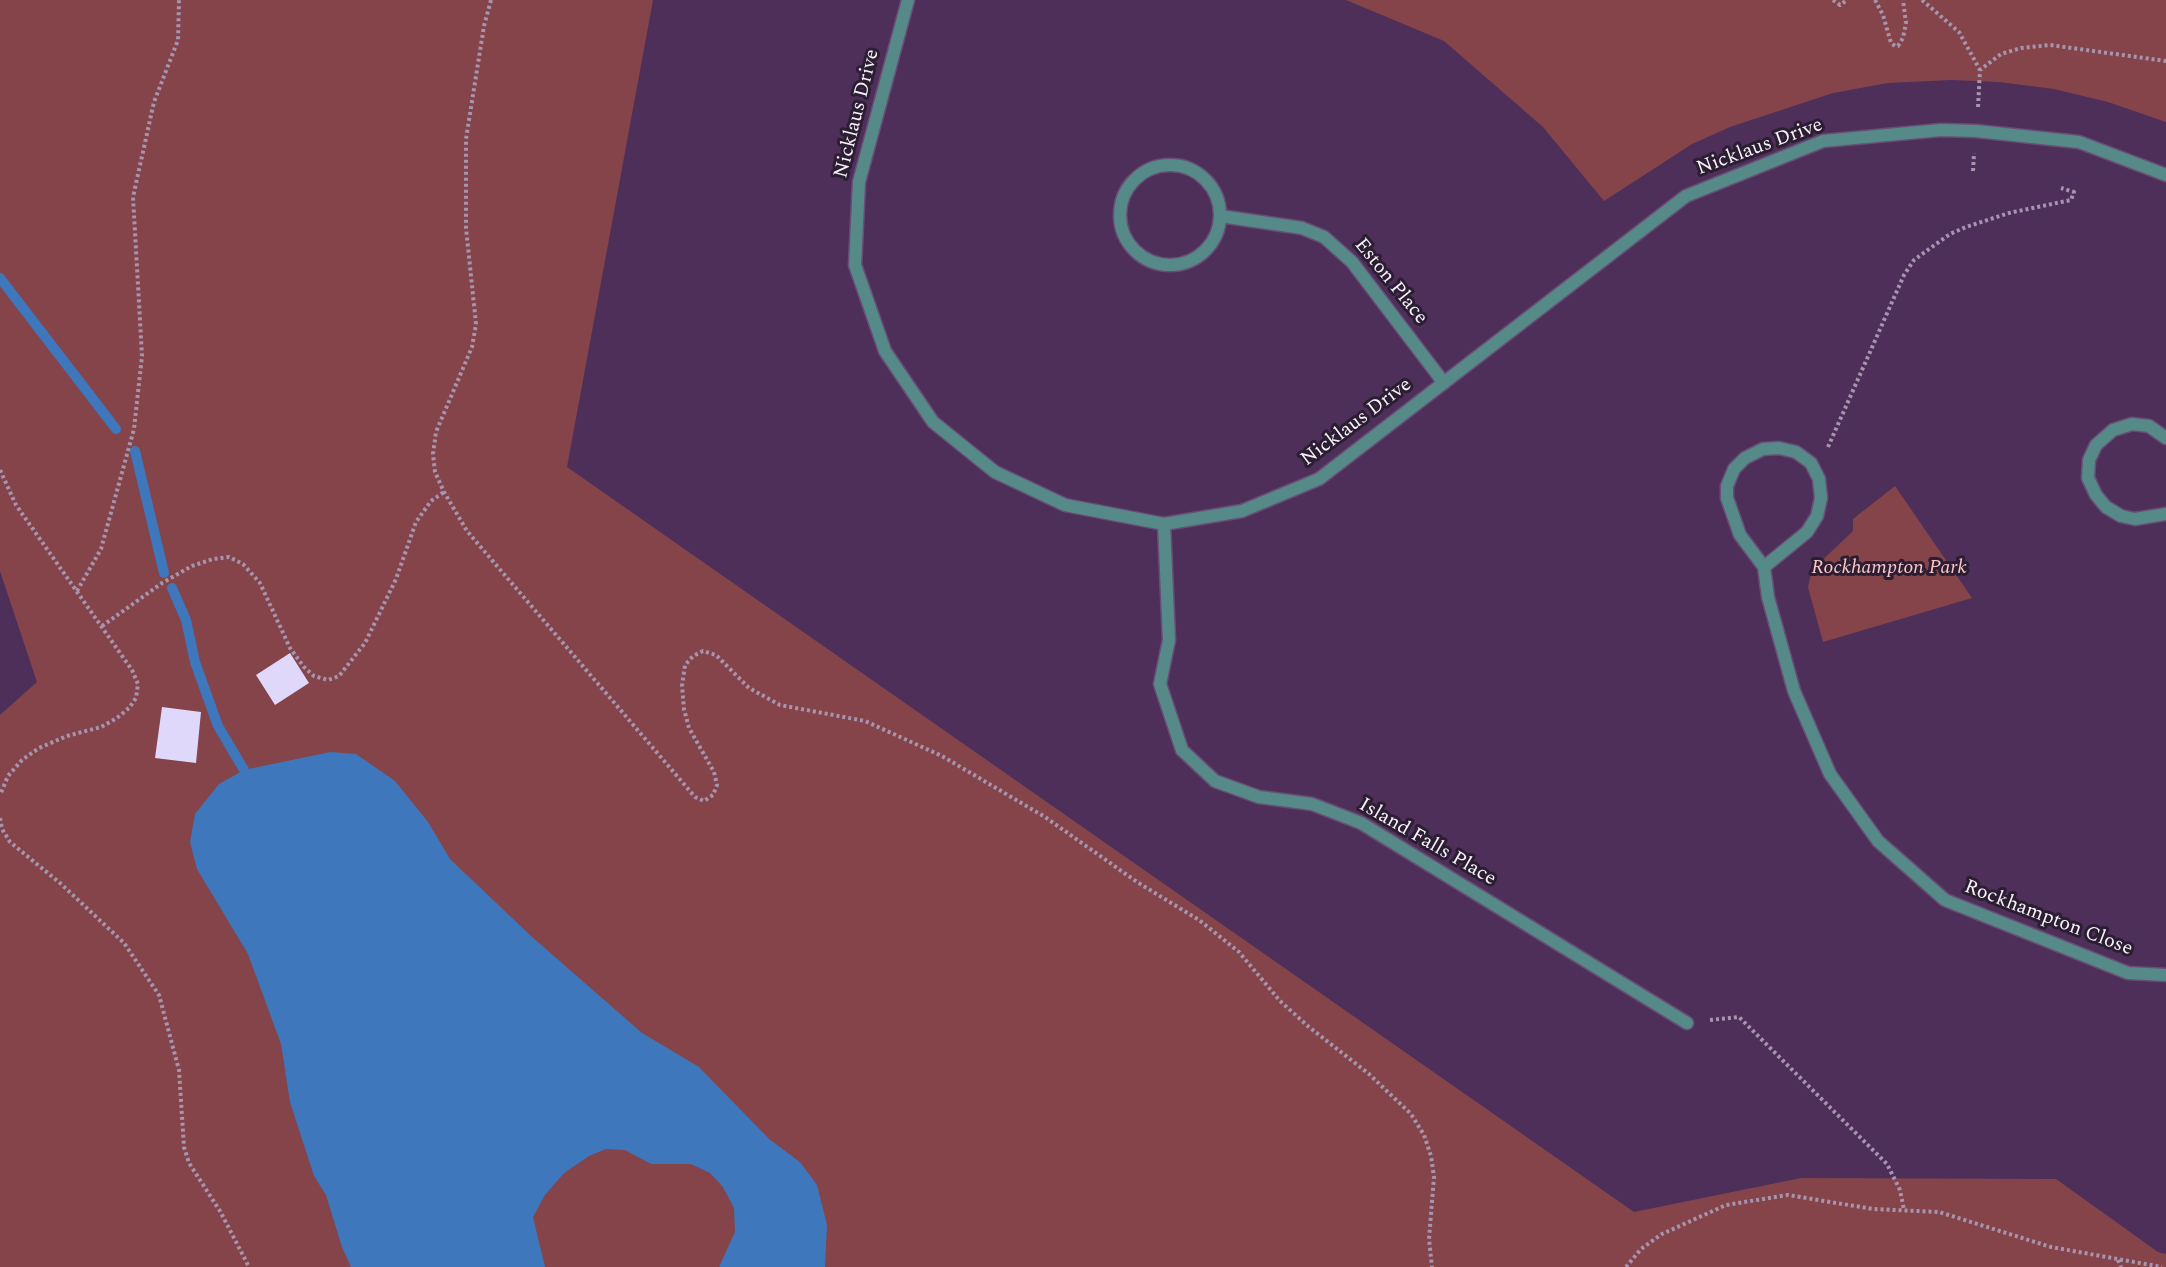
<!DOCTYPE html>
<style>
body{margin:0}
canvas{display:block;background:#4d2f5a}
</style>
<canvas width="2166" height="1267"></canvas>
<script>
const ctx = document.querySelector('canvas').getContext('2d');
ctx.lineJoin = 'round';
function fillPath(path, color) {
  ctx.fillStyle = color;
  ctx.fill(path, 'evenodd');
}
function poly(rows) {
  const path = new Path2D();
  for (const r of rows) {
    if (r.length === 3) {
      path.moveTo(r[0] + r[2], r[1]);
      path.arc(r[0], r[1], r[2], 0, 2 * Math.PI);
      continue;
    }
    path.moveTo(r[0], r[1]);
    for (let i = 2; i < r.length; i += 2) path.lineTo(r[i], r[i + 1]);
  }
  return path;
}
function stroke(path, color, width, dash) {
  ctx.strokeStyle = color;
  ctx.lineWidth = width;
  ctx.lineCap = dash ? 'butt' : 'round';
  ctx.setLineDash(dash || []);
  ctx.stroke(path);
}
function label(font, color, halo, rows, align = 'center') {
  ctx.font = font + ' Spectral,serif';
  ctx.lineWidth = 6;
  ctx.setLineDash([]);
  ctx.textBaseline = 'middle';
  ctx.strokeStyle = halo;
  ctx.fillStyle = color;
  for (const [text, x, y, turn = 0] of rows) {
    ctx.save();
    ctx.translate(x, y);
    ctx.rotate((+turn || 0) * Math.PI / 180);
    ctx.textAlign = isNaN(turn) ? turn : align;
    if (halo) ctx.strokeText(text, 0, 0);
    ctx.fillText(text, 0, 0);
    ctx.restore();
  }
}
fillPath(poly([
 [0,0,653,0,567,467,1634,1212,1801,1178,2056,1179,2158,1252,2166,1254,2166,1267,0,1267,0,715,37,682,0,571],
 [1346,0,2166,0,2166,122,2108,102,2054,89,1999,82,1951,80,1888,83,1833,93,1730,127,1692,144,1604,201,1543,127,1444,41],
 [1895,486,1972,598,1823,642,1808,587,1812,570,1853,531,1853,519]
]), '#84444a');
fillPath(poly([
 [330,752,356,754,395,781,428,822,450,859,531,936,642,1033,699,1067,769,1139,800,1162,817,1185,827,1225,825,1267,719,1267,735,1232,734,1208,723,1187,710,1173,691,1164,651,1164,625,1150,606,1149,589,1156,564,1173,545,1195,533,1217,545,1267,351,1267,342,1247,326,1195,314,1176,290,1102,281,1044,248,954,197,869,190,842,195,814,219,784,244,770]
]), '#3f77bc');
stroke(poly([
 [0,278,116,429],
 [135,451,164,573],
 [172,588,186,620,195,662,218,726,244,770]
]), '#3f77bc', 10);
fillPath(poly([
 [290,653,309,683,275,705,256,675],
 [162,707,201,712,196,763,155,758]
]), '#dfd8fa');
const minor = poly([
 [908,0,859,182,855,265,885,351,933,422,995,472,1065,505,1164,524,1242,511,1319,479,1686,196,1823,141,1941,130,1976,131,2079,142,2166,175],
 [1170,215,50],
 [1220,216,1302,228,1324,237,1352,262,1444,383],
 [2166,438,2149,426,2132,424,2113,430,2096,445,2089,460,2088,478,2096,495,2106,507,2121,516,2135,519,2166,514],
 [1164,524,1169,640,1160,684,1182,750,1215,781,1259,797,1312,804,1361,823,1687,1023],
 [1764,567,1807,532,1817,516,1821,498,1819,479,1811,463,1796,452,1779,448,1763,449,1745,458,1734,469,1727,486,1727,498,1740,535,1764,567,1768,597,1794,691,1830,774,1878,841,1945,900,2128,973,2166,975]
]);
stroke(minor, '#684e74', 15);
stroke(poly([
 [491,0,484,26,466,139,466,228,476,324,472,347,436,432,433,454,435,472,444,492,467,531,695,797,704,801,713,795,717,785,714,772,689,728,684,709,682,686,685,665,693,656,703,651,716,655,749,688,780,705,865,721,942,756,1045,817,1137,882,1199,920,1239,952,1280,1001,1309,1027,1369,1074,1411,1114,1424,1135,1431,1156,1434,1177,1429,1239,1432,1267],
 [1833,0,1840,5,1847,0],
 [1875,0,1883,15,1891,43,1895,46,1898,46,1903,38,1906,23,1903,0],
 [1922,0,1959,32,1980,70],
 [1978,107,1980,70,2001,54,2021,48,2050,45,2166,61],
 [1973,171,1974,153],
 [1828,447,1904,275,1914,260,1950,234,1966,227,2009,213,2071,200,2074,192,2061,188],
 [0,470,16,505,132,670,138,684,136,698,129,708,117,718,101,727,67,736,39,748,22,760,8,776,0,795],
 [77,591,101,549,134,429,142,356,133,197,154,102,178,40,179,0],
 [102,626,162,583,192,566,213,559,229,557,243,564,260,583,290,648,304,667,314,676,328,680,339,676,365,643,396,579,416,522,431,501,444,492],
 [0,818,2,829,10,842,60,883,124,943,159,995,179,1070,184,1147,189,1163,220,1211,249,1267],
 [1710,1020,1739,1017,1887,1164,1900,1190,1904,1210],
 [2118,1260,2121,1267],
 [1626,1267,1641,1249,1662,1234,1726,1205,1788,1195,1873,1209,1939,1212,2051,1247,2162,1267]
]), '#a795af', 4, [3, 3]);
stroke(minor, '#568a89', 12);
label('20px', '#f8f1fb', '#2c1e32', [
 ["Nicklaus Drive",858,114,-76],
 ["Nicklaus Drive",1760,148,-20],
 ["Eston Place",1390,282,51],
 ["Nicklaus Drive",1357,423,-37],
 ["Island Falls Place",1427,843,30],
 ["Rockhampton Close",2048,919,21]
]);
label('italic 20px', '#fac5c8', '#2c1e32', [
 ["Rockhampton Park",1889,569]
]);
</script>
